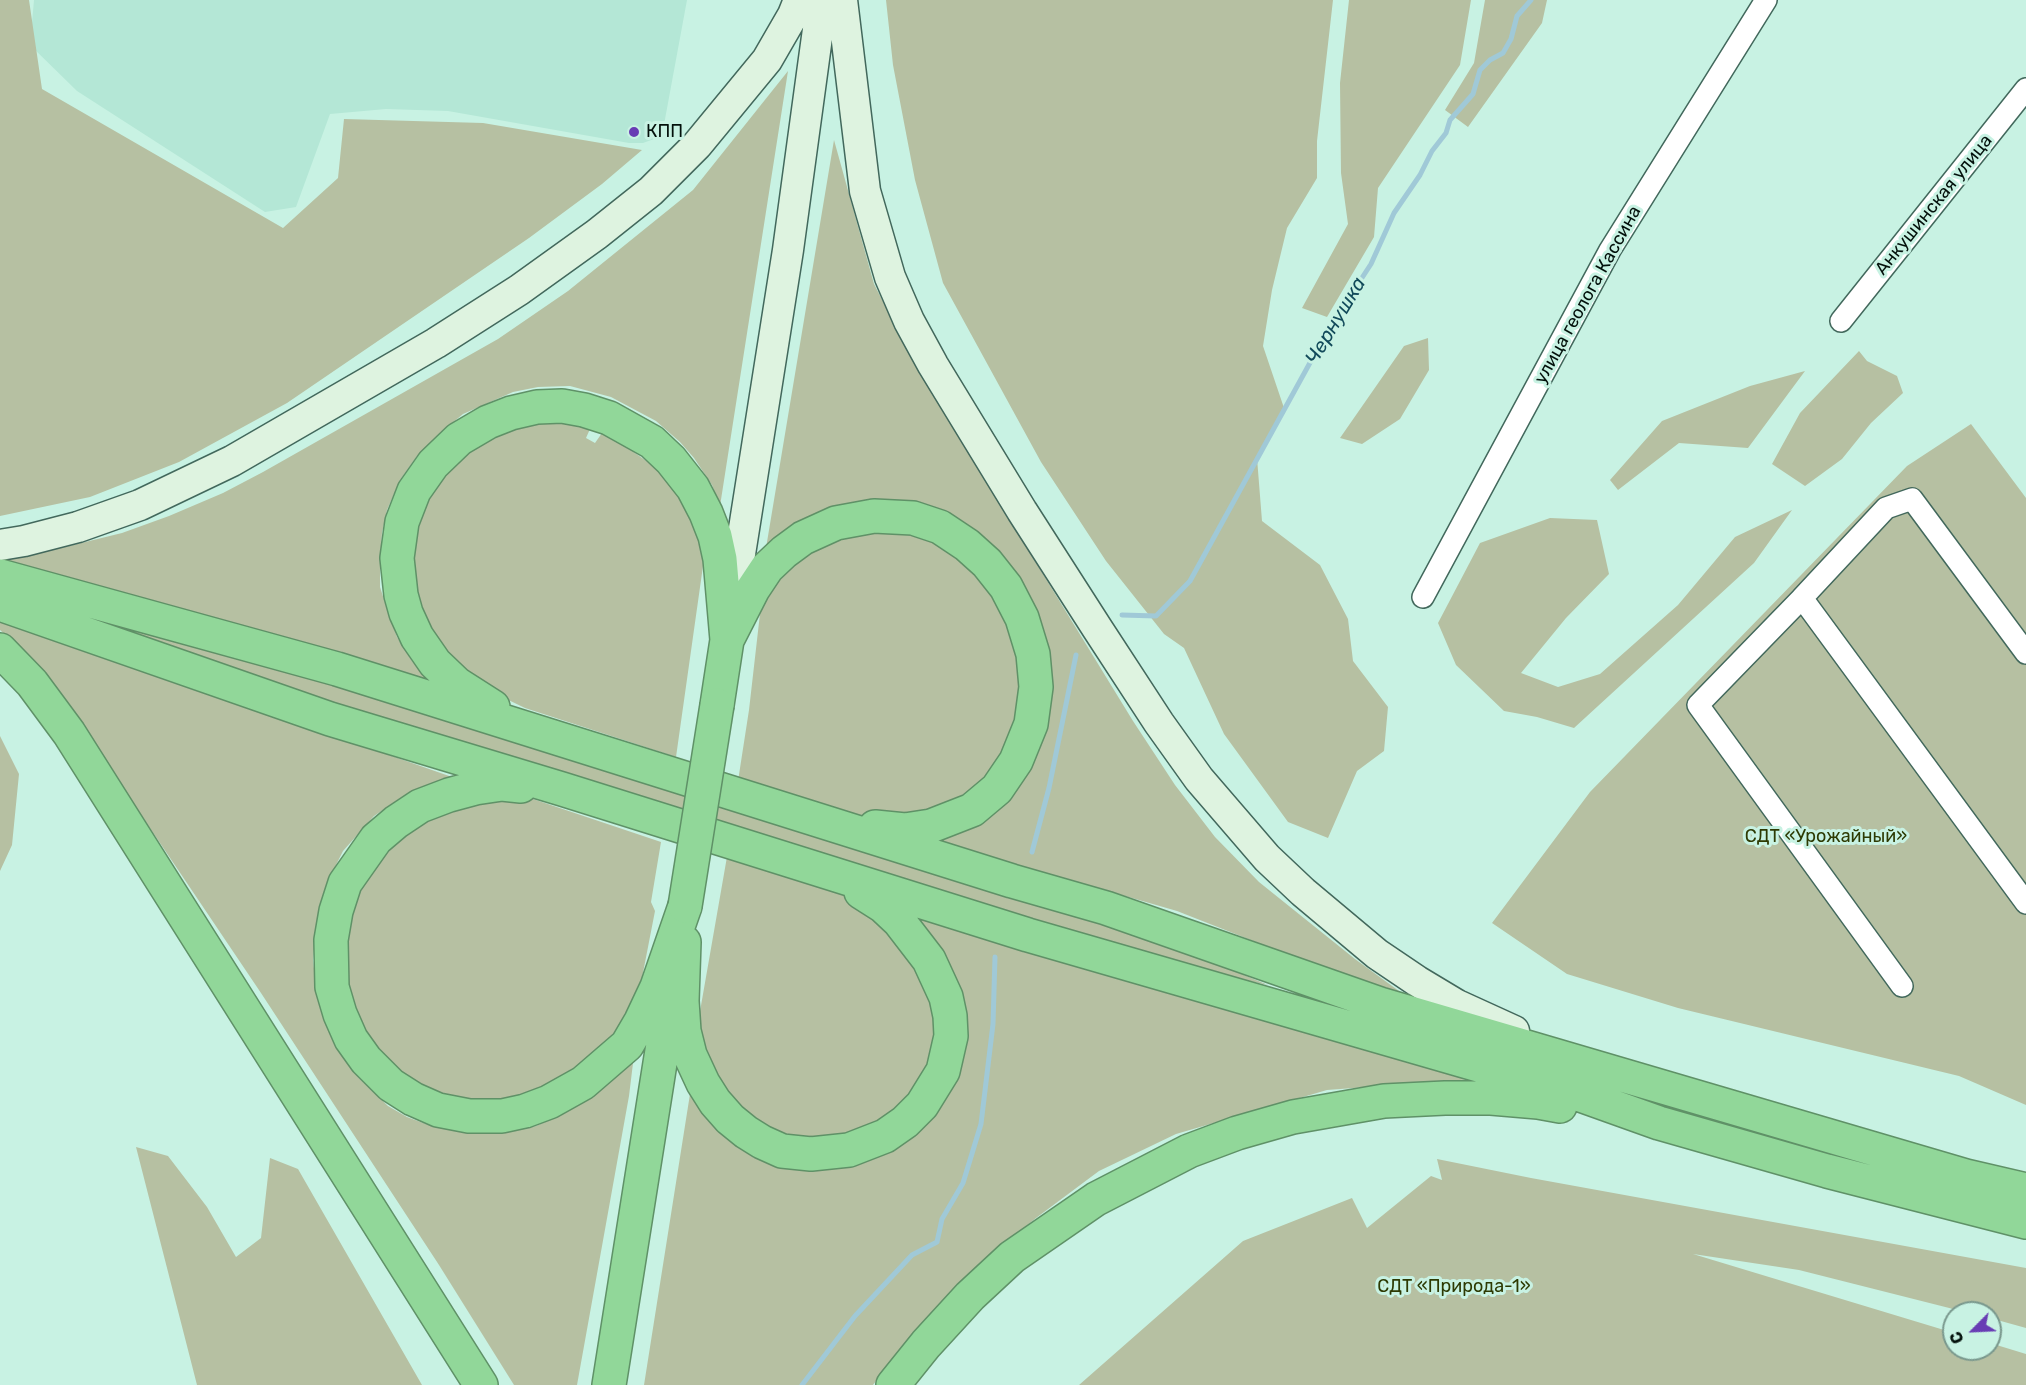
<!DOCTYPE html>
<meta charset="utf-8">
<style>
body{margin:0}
#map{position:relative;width:2026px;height:1385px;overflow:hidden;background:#c8f2e3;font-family:Rubik,sans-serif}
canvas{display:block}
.north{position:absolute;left:1942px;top:1301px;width:60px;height:60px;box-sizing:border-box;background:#c8f2e3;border:2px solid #79988d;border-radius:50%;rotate:246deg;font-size:16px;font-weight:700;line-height:24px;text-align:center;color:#03100b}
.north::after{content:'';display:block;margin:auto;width:21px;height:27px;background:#683cb4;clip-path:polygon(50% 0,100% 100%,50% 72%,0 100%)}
</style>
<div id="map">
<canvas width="2026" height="1385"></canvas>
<div class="north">С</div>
</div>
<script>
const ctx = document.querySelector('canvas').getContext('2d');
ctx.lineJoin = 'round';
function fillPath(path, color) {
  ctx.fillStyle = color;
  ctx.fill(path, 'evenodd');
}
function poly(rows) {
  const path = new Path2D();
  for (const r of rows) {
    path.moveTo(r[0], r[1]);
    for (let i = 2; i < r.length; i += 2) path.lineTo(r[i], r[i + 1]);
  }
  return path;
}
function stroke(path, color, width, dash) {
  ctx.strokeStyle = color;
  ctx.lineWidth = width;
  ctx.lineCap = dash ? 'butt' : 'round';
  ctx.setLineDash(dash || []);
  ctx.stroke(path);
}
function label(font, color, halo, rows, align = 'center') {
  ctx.font = font + ' Rubik,sans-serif';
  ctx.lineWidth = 6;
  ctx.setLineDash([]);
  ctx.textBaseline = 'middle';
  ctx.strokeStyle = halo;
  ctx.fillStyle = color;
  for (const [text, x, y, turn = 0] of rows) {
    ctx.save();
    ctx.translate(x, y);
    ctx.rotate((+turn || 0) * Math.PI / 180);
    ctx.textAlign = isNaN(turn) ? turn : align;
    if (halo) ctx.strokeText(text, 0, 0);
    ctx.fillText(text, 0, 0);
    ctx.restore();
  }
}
fillPath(poly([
 [34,0,687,0,663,130,654,139,643,143,629,143,448,111,386,109,330,114,296,207,265,212,77,91,30,45]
]), '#b4e7d6');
fillPath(poly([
 [0,0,29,0,42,89,283,228,338,178,344,119,483,123,642,150,602,184,529,238,287,403,179,462,90,497,0,516],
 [886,0,1333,0,1317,141,1317,178,1287,228,1272,290,1263,346,1284,408,1257,458,1262,521,1320,565,1348,619,1353,661,1388,707,1384,751,1357,771,1328,838,1288,822,1224,734,1184,648,1164,634,1106,561,1041,462,943,283,915,180,893,65],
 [1349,0,1471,0,1460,65,1378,188,1374,237,1327,317,1302,308,1348,224,1341,173,1340,83],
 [1485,0,1547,0,1542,23,1468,127,1445,110,1474,63],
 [788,71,720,506,712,485,694,458,680,442,656,421,611,397,570,386,538,387,513,392,463,414,439,434,417,456,400,480,387,510,382,533,380,561,380,587,388,612,397,637,412,661,432,685,0,567,0,559,28,556,122,533,169,516,223,493,263,472,498,339,568,291,693,190],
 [834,140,874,284,918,370,1133,721,1175,785,1215,837,1259,882,1355,959,1421,1007,1177,911,921,837,996,802,1043,649,934,515,765,554],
 [1428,338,1429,370,1400,419,1362,444,1340,438,1404,346],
 [1859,351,1867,361,1897,376,1903,393,1871,423,1842,459,1805,486,1772,464,1800,413],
 [1805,371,1748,448,1679,443,1618,490,1610,480,1662,421,1750,386],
 [541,422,564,422,590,429,586,438,595,443,602,433,625,446,665,474,695,518,704,559,676,757,525,708,496,694,450,659,422,615,409,552,415,521,436,479,471,447,510,428],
 [1971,424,2026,498,2026,1105,1959,1076,1678,1008,1567,974,1492,923,1590,792,1907,466],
 [1792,510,1754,563,1574,728,1537,717,1504,711,1456,665,1438,623,1480,543,1550,518,1597,520,1609,574,1566,618,1521,673,1558,687,1600,674,1678,605,1735,537],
 [865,527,928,535,983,574,1017,634,1025,705,993,775,943,811,875,819,846,815,738,781,749,710,761,605,779,567],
 [0,619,452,777,402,797,374,816,343,851,331,875,321,903,315,938,313,960,317,994,343,1056,359,1078,388,1106,407,1117,426,1124,464,1133,506,1132,536,1126,554,1118,594,1095,634,1055,629,1096,577,1385,514,1385,439,1265,261,993,61,696,33,661,0,630],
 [102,622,270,662,1155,938,1268,985,1157,961,384,724],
 [0,736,19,774,12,845,0,871],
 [530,798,661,842,651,902,655,911,641,983,620,1032,564,1079,508,1100,464,1099,437,1093,410,1079,389,1062,357,1023,344,967,350,912,363,882,381,858,406,834,434,815,468,802],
 [728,851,843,892,884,920,940,1003,933,1069,880,1127,799,1144,740,1114,702,1058,699,1017],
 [892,904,1474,1079,1327,1090,1176,1134,1099,1171,1036,1218,977,1267,915,1331,873,1385,644,1385,690,1094,742,1143,825,1168,957,1067],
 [136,1147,168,1156,207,1207,236,1257,261,1238,270,1158,298,1169,422,1385,197,1385],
 [1437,1159,1531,1178,2026,1268,2026,1328,1990,1318,1990,1313,1969,1313,1799,1270,1693,1254,1954,1333,1954,1349,1990,1349,1990,1343,2026,1354,2026,1385,1079,1385,1243,1241,1352,1198,1367,1228,1431,1176,1442,1180]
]), '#b6c0a2');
stroke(poly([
 [1122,615,1156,616,1190,581,1328,330,1371,264,1394,213,1420,175,1432,151,1446,133,1450,120,1473,94,1480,70,1490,60,1503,53,1511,39,1517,16,1531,0],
 [1032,852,1049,788,1076,655],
 [802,1385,855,1316,912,1255,937,1242,942,1219,963,1183,981,1124,993,1024,995,957]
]), '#a0c9d7', 5);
const street = poly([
 [1841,321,2026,89],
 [1423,597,1610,250,1766,0],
 [1802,598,1886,508,1912,499,2026,653],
 [1902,986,1698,705,1802,598,2026,903]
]);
const secondary = poly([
 [842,0,865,191,890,277,909,321,933,365,1022,511,1097,628,1159,723,1199,779,1267,858,1303,892,1377,954,1417,981,1457,1005,1514,1031],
 [0,545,24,541,78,527,140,505,232,461,436,343,519,290,597,234,651,191,697,145,767,60,793,15,799,0],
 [731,611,788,250,822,0]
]);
const highway = poly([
 [0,576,337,669,1012,881,1106,908,1380,1004,1966,1176,2026,1190],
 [0,604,330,719,562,789,1028,935,1575,1093,1659,1123,1827,1171,2026,1222],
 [727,640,753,589,767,568,784,552,803,538,836,523,874,516,913,518,940,527,967,545,987,563,1006,587,1022,618,1033,654,1036,687,1031,724,1016,761,997,789,972,810,931,826,905,830,875,827],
 [0,650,32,683,69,733,481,1385],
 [493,707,457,684,435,663,417,637,406,613,401,595,397,558,402,522,414,491,433,464,459,439,488,422,511,413,537,407,562,406,584,410,609,418,652,442,671,460,693,488,706,513,715,536,720,559,727,640,717,705],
 [521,786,502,784,475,788,449,795,420,806,396,822,376,839,345,883,336,911,331,940,332,987,340,1014,351,1039,366,1060,391,1085,413,1099,438,1110,469,1116,502,1116,525,1111,549,1102,583,1083,627,1045,641,1021,657,987,685,906],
 [684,942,682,1001,684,1031,690,1055,703,1083,715,1102,730,1119,746,1132,762,1142,782,1151,811,1154,849,1150,885,1136,905,1122,922,1105,943,1071,951,1036,950,1016,946,997,929,960,899,921,883,906,861,892],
 [609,1385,670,1000],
 [893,1385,926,1344,970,1296,1012,1257,1096,1199,1189,1151,1237,1133,1293,1117,1384,1101,1445,1098,1491,1098,1538,1102,1560,1106]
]);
stroke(street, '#42685c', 24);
stroke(secondary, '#42685c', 33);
stroke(highway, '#5f9167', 36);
stroke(street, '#fff', 21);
stroke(secondary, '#def3e0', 30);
stroke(highway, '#91d799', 33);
const highwayBridge = poly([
 [685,906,717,705]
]);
stroke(highwayBridge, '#5f9167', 36, []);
stroke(highwayBridge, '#91d799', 33);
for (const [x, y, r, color] of [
 [634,132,6,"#683cb4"]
]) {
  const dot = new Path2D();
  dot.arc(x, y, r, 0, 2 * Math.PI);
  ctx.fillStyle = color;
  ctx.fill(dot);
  stroke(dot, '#c8f2e3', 2);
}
label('18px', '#03100b', '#c8f2e3', [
 ["КПП",646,132]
], 'left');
label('18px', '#03100b', '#c8f2e3', [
 ["Анкушинская улица",1934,205,-51],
 ["улица геолога Кассина",1588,295,-61]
]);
label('18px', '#2d3a03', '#c8f2e3', [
 ["СДТ «Урожайный»",1826,837],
 ["СДТ «Природа-1»",1454,1287]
]);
label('italic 20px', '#124a5a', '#c8f2e3', [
 ["Чернушка",1336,321,-59]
]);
</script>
